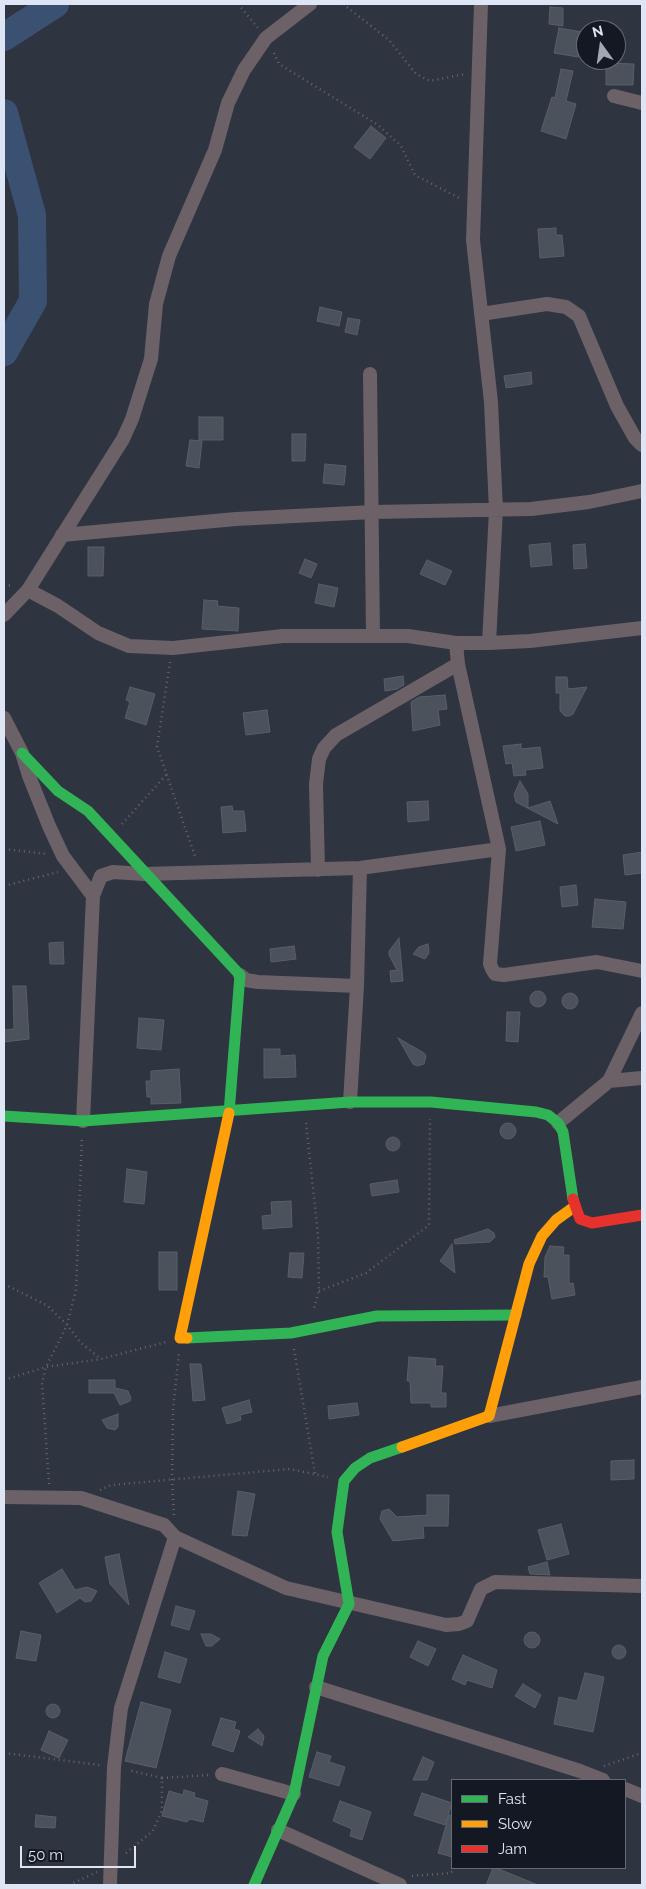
<!DOCTYPE html>
<style>
body{margin:0}
#map{position:relative;width:646px;height:1889px;overflow:hidden;background:#2e3440;font-family:Raleway,sans-serif}
canvas{display:block}
.frame{position:absolute;inset:0;border:5px solid #dee5f4;pointer-events:none}
.legend{position:absolute;left:451px;top:1779px;width:175px;height:90px;box-sizing:border-box;background:#141823;border:1px solid #656a77;margin:0;padding:6px 9px;list-style:none;font-size:15px;color:#dee5f4}
.legend li{display:flex;align-items:center;gap:10px;height:25px}
.legend b{width:25px;border:1px solid #656a77}
.north{position:absolute;left:576px;top:20px;width:50px;height:50px;box-sizing:border-box;background:#141823;border:1px solid #656a77;border-radius:50%;rotate:346deg;font-size:14px;font-weight:700;line-height:20px;text-align:center;color:#dee5f4}
.north::after{content:'';display:block;margin:auto;width:18px;height:22px;background:#a0a7b5;clip-path:polygon(50% 0,100% 100%,50% 72%,0 100%)}
.scale{position:absolute;left:20px;top:1846px;width:116px;height:22px;box-sizing:border-box;border:2px solid #dee5f4;border-top:0;padding-left:6px;font-size:15px;line-height:18px;white-space:nowrap;color:#dee5f4;-webkit-text-stroke:4px #141823;paint-order:stroke}
</style>
<div id="map">
<canvas width="646" height="1889"></canvas>
<div class="frame"></div>
<ul class="legend">
<li><b style="height:6px;background:#30b455"></b>Fast</li>
<li><b style="height:6px;background:#ff9f0a"></b>Slow</li>
<li><b style="height:6px;background:#e5322d"></b>Jam</li>
</ul>
<div class="north">N</div>
<div class="scale">50 m</div>
</div>
<script>
const ctx = document.querySelector('canvas').getContext('2d');
ctx.lineJoin = 'round';
function poly(rows) {
  const path = new Path2D();
  for (const r of rows) {
    if (r.length === 3) {
      path.moveTo(r[0] + r[2], r[1]);
      path.arc(r[0], r[1], r[2], 0, 2 * Math.PI);
      continue;
    }
    path.moveTo(r[0], r[1]);
    for (let i = 2; i < r.length; i += 2) path.lineTo(r[i], r[i + 1]);
  }
  return path;
}
function stroke(path, color, width, dash) {
  ctx.strokeStyle = color;
  ctx.lineWidth = width;
  ctx.lineCap = dash ? 'butt' : 'round';
  ctx.setLineDash(dash || []);
  ctx.stroke(path);
}
function fillPath(path, color) {
  ctx.fillStyle = color;
  ctx.fill(path, 'evenodd');
}
stroke(poly([
 [4,37,55,4],
 [4,113,32,215,33,301,4,352]
]), '#3b5171', 28);
const building = poly([
 [550,7,563,8,563,26,549,24,550,7],
 [559,28,582,32,578,57,554,53,559,28],
 [606,63,634,64,633,85,606,85,606,63],
 [561,69,573,71,566,101,576,104,566,139,541,131,552,97,555,98,561,69],
 [371,126,386,138,370,159,354,147,371,126],
 [556,228,556,235,562,235,564,256,540,258,538,229,556,228],
 [320,307,342,312,339,326,317,321,320,307],
 [348,318,360,320,357,335,345,332,348,318],
 [531,372,532,384,506,388,504,376,531,372],
 [199,417,223,417,223,440,199,440,199,417],
 [292,434,306,434,305,461,292,461,292,434],
 [190,440,202,441,199,468,186,466,190,440],
 [325,464,346,466,344,485,323,483,325,464],
 [550,543,552,565,531,567,529,545,550,543],
 [585,544,587,568,574,569,573,545,585,544],
 [88,547,104,547,103,576,88,576,88,547],
 [305,559,317,564,311,578,299,573,305,559],
 [427,560,452,571,445,585,420,574,427,560],
 [319,584,338,588,334,607,315,603,319,584],
 [204,600,218,601,217,606,239,608,238,631,202,629,204,600],
 [403,676,404,685,397,689,385,691,384,679,403,676],
 [556,677,567,677,568,689,587,687,573,714,569,716,565,716,560,711,560,693,556,693,556,677],
 [130,687,155,694,146,725,125,718,130,702,126,700,130,687],
 [445,695,447,709,438,710,440,725,413,731,411,702,419,697,445,695],
 [267,710,270,732,246,735,243,713,267,710],
 [521,744,521,749,540,747,543,768,525,770,526,775,514,776,512,763,506,764,503,746,521,744],
 [520,781,528,794,528,808,550,801,558,824,516,802,514,795,520,781],
 [428,801,429,820,408,822,407,802,428,801],
 [232,806,233,811,244,811,246,831,223,833,221,807,232,806],
 [540,821,545,845,516,851,511,827,540,821],
 [642,852,642,873,625,875,623,855,642,852],
 [576,885,578,905,562,907,560,887,576,885],
 [595,899,626,902,623,929,592,927,595,899],
 [399,938,403,981,391,982,390,971,397,970,389,955,389,951,399,938],
 [63,942,64,964,50,964,49,943,63,942],
 [428,944,429,953,425,959,413,954,419,947,428,944],
 [294,946,296,959,271,962,270,949,294,946],
 [13,986,26,986,29,1039,4,1042,4,1030,14,1029,13,986],
 [538,999,8],
 [570,1001,8],
 [507,1012,520,1012,518,1042,506,1041,507,1012],
 [139,1018,164,1020,161,1050,137,1048,139,1018],
 [398,1038,424,1053,426,1056,424,1064,417,1066,413,1064,398,1038],
 [264,1049,280,1049,280,1056,295,1055,296,1077,264,1078,264,1049],
 [179,1069,181,1103,151,1104,151,1097,147,1097,146,1081,151,1081,151,1071,179,1069],
 [508,1131,8],
 [393,1144,7],
 [127,1169,147,1172,144,1204,124,1202,127,1169],
 [397,1180,399,1192,372,1196,370,1184,397,1180],
 [291,1201,292,1227,263,1229,262,1216,272,1215,271,1202,291,1201],
 [488,1229,494,1233,495,1237,490,1242,455,1244,454,1240,488,1229],
 [452,1244,455,1273,440,1261,452,1244],
 [550,1246,564,1247,563,1255,569,1255,569,1284,573,1283,575,1295,552,1299,548,1277,544,1277,545,1257,550,1246],
 [159,1252,177,1252,177,1290,159,1290,159,1252],
 [290,1253,304,1253,302,1278,288,1277,290,1253],
 [409,1357,436,1359,435,1366,443,1366,441,1393,446,1393,446,1407,431,1407,431,1403,411,1403,410,1381,407,1381,409,1357],
 [190,1364,201,1364,205,1400,193,1401,190,1364],
 [89,1380,115,1380,115,1388,128,1391,131,1398,130,1401,120,1405,114,1393,89,1393,89,1380],
 [249,1400,252,1412,240,1415,241,1420,227,1424,222,1408,249,1400],
 [357,1403,359,1415,329,1419,328,1406,357,1403],
 [118,1414,118,1427,115,1430,107,1428,102,1420,118,1414],
 [634,1460,634,1479,611,1480,611,1461,634,1460],
 [238,1491,255,1494,247,1536,232,1535,238,1491],
 [427,1495,449,1495,448,1526,423,1526,424,1538,393,1541,380,1519,382,1511,389,1509,397,1517,427,1515,427,1495],
 [561,1524,569,1554,547,1560,538,1530,561,1524],
 [119,1554,129,1605,110,1584,105,1557,119,1554],
 [547,1562,550,1575,530,1574,528,1567,547,1562],
 [62,1569,75,1590,87,1587,97,1591,91,1601,85,1602,80,1598,57,1613,39,1583,62,1569],
 [176,1606,195,1611,189,1630,171,1625,176,1606],
 [21,1631,41,1635,36,1661,16,1658,21,1631],
 [532,1640,8],
 [201,1634,211,1634,220,1639,212,1646,206,1646,201,1634],
 [418,1641,436,1649,428,1666,410,1657,418,1641],
 [619,1652,7],
 [165,1652,187,1659,180,1683,158,1677,165,1652],
 [463,1655,497,1670,492,1688,467,1680,465,1685,452,1679,463,1655],
 [585,1673,604,1677,593,1732,554,1724,559,1697,577,1701,585,1673],
 [523,1684,541,1695,535,1708,515,1696,523,1684],
 [141,1702,171,1710,156,1768,125,1761,141,1702],
 [53,1711,7],
 [221,1718,236,1722,234,1729,240,1731,233,1752,212,1745,221,1718],
 [258,1729,264,1736,262,1746,248,1737,258,1729],
 [49,1731,68,1740,59,1758,41,1750,49,1731],
 [317,1752,331,1756,329,1762,345,1767,339,1786,309,1777,317,1752],
 [423,1757,434,1762,427,1780,413,1780,423,1757],
 [184,1790,195,1793,194,1797,208,1801,203,1822,190,1819,187,1822,162,1816,169,1791,183,1795,184,1790],
 [422,1793,452,1803,445,1825,414,1815,422,1793],
 [340,1801,371,1812,362,1840,350,1836,352,1829,333,1821,340,1801],
 [36,1815,56,1817,55,1828,35,1827,36,1815],
 [449,1815,452,1816,452,1857,438,1853,449,1815],
 [493,1868,496,1868,538,1885,486,1885,493,1868]
]);
fillPath(building, '#4c525c');
stroke(building, '#595e68', 1);
stroke(poly([
 [238,4,258,28],
 [343,4,389,40,416,74,430,81,465,74],
 [274,53,279,64,378,125,401,146,415,175,459,198],
 [4,584,12,586],
 [170,662,157,747,196,859],
 [122,824,166,775],
 [4,849,47,854],
 [4,886,58,872],
 [306,1123,318,1235,319,1291,313,1311],
 [4,1284,48,1306,67,1325,81,1343,101,1359],
 [319,1291,366,1273,429,1225,430,1119],
 [294,1349,315,1474],
 [4,1380,46,1367,101,1359,166,1342],
 [49,1484,42,1383,46,1367,67,1325,76,1290,82,1136],
 [100,1490,111,1485,290,1469,328,1477],
 [174,1515,172,1480,173,1409,179,1353],
 [4,1753,100,1765],
 [604,1766,642,1753],
 [162,1778,208,1775],
 [126,1853,153,1831,162,1810,162,1778,128,1770],
 [412,1876,451,1873,455,1868],
 [69,1885,97,1872]
]), '#696469', 2.5, [1, 4]);
stroke(poly([
 [481,4,473,240,491,402,496,510,489,643],
 [614,96,642,103],
 [481,314,547,304,566,307,579,316,617,406,635,438,642,445],
 [370,374,373,636],
 [62,535,236,519,373,512,531,509,589,502,642,491],
 [28,590,58,606,98,633,129,646,173,648,283,636,408,636,456,643,489,643,530,641,642,628],
 [4,615,28,590,123,439,132,419,151,359,156,304,169,256,215,150,228,103,244,70,266,38,310,4],
 [456,643,458,664,499,849,490,964,492,969,495,974,504,975,597,962,642,971],
 [4,718,22,753,29,776,49,826,63,856,93,896,83,1121],
 [318,870,316,784,319,759,324,748,336,735,458,664],
 [93,896,101,876,113,872,144,874,360,868,499,849],
 [240,975,246,980,258,982,357,986],
 [609,1081,642,1078],
 [350,1102,357,986,360,868],
 [558,1123,609,1081,642,1013],
 [489,1416,642,1387],
 [4,1497,81,1498,164,1525,175,1537,286,1588,446,1625,459,1624,467,1621,481,1589,495,1582,642,1586],
 [316,1687,580,1771,603,1780],
 [222,1774,294,1794],
 [625,1789,642,1796],
 [278,1830,400,1885],
 [110,1885,114,1767,121,1708,175,1537]
]), '#6c6166', 14);
stroke(poly([
 [22,753,58,791,88,811,240,975,229,1113],
 [4,1116,83,1121,350,1102,431,1102,536,1112,548,1115,558,1123,563,1132,573,1199],
 [187,1338,291,1333,377,1316,516,1315],
 [254,1885,294,1794,323,1656,349,1604,337,1532,344,1481,355,1468,370,1458,402,1447]
]), '#30b455', 11);
stroke(poly([
 [187,1338,180,1338,229,1113],
 [402,1447,489,1416,529,1264,542,1236,556,1220,574,1207]
]), '#ff9f0a', 11);
stroke(poly([
 [573,1199,580,1219,592,1223,642,1215]
]), '#e5322d', 11);
</script>
